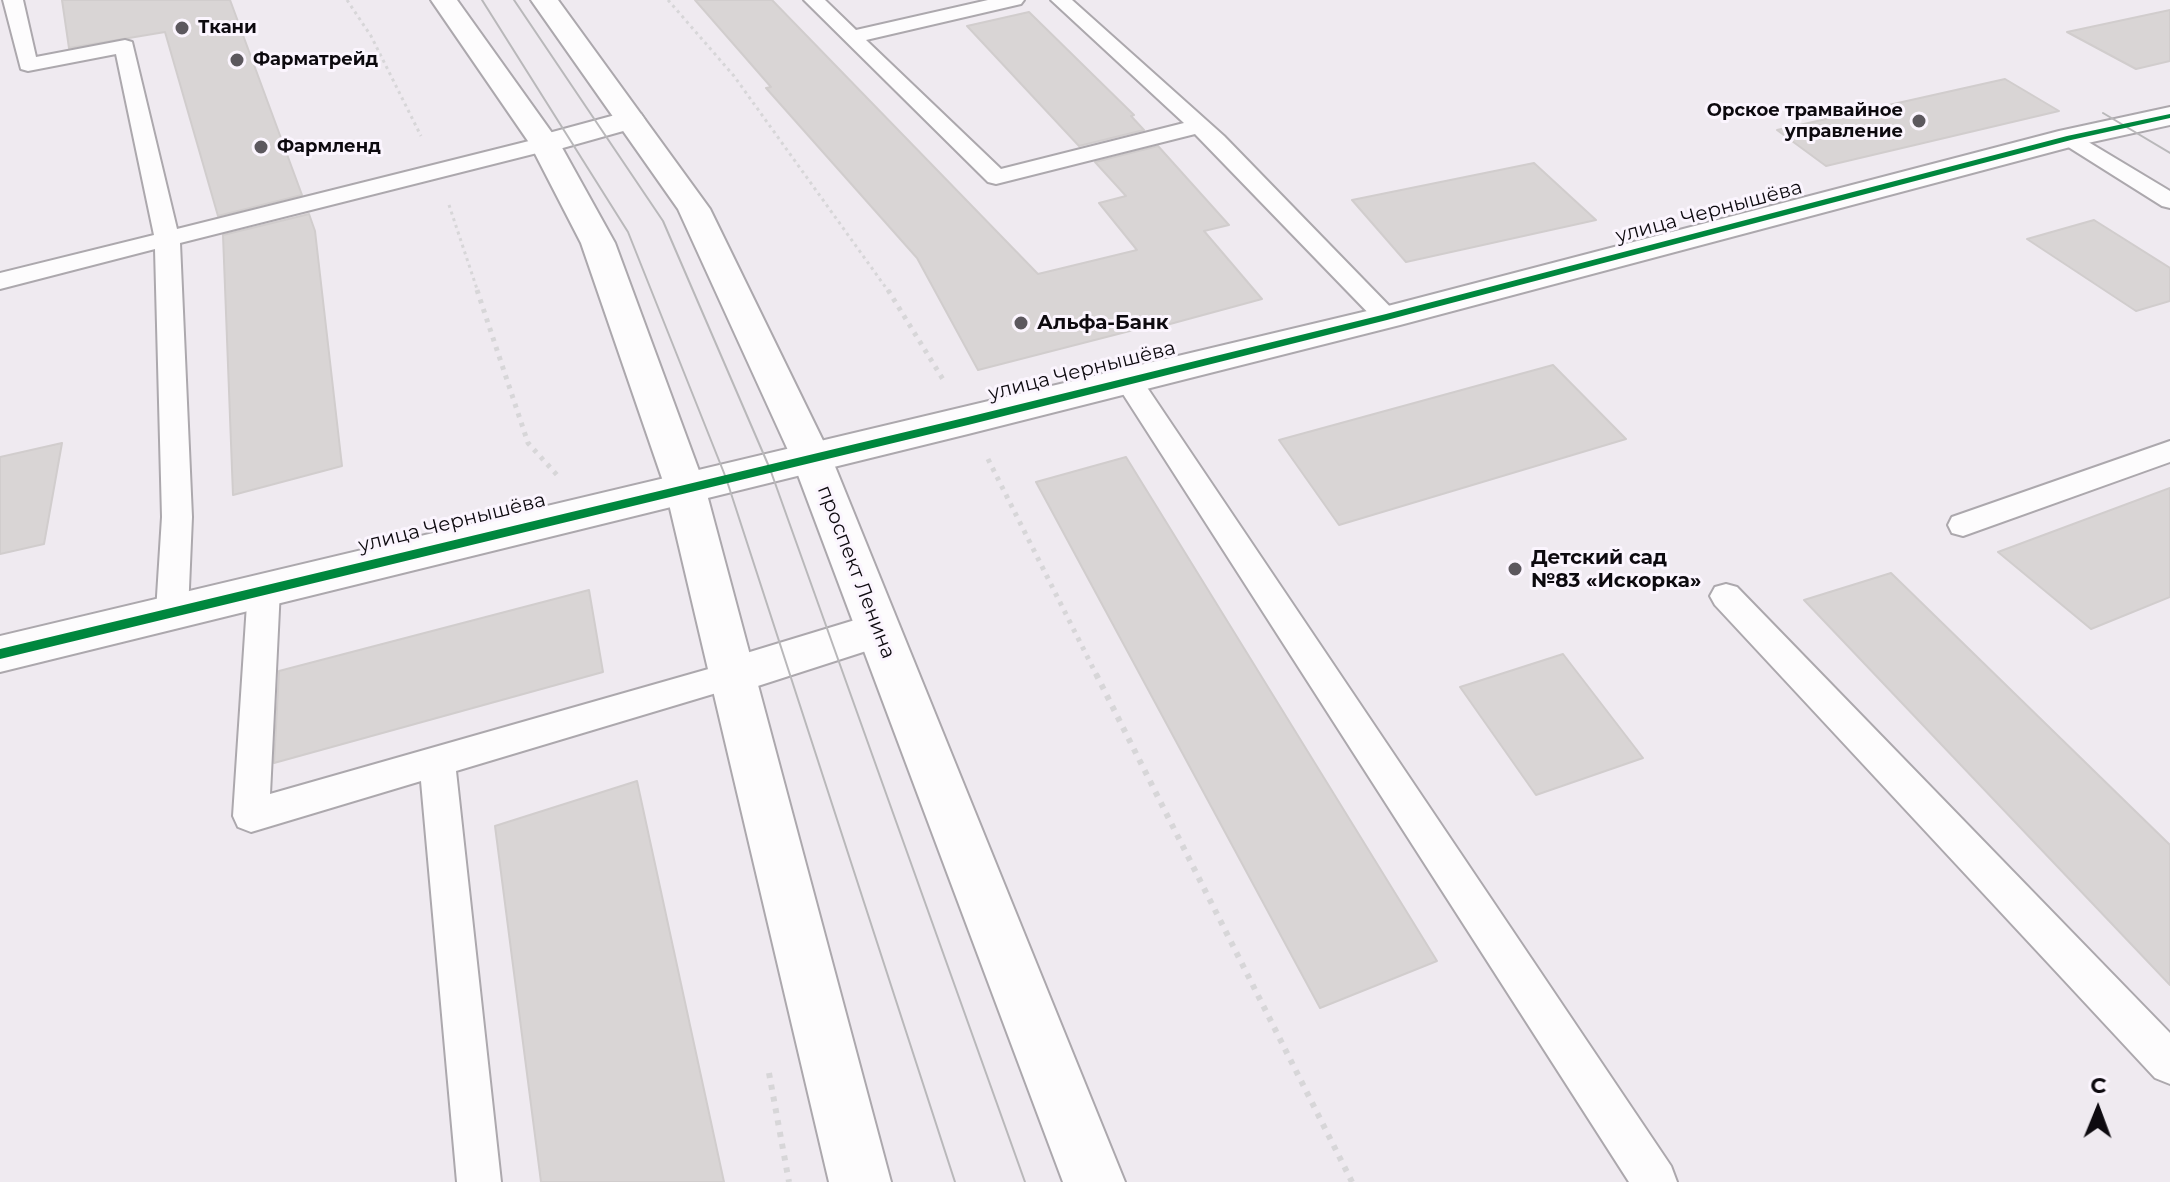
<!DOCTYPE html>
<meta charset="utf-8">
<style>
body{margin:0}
#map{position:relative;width:2170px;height:1182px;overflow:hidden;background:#efeaf0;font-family:Montserrat,sans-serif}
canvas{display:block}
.north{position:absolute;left:2058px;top:1070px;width:80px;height:80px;-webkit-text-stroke:6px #fbf5fe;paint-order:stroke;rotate:1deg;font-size:22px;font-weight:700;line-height:32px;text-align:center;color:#0d0a0f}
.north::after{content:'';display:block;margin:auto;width:28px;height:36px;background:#0d0a0f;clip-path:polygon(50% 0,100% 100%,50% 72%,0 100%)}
</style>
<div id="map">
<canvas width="2170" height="1182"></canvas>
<div class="north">С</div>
</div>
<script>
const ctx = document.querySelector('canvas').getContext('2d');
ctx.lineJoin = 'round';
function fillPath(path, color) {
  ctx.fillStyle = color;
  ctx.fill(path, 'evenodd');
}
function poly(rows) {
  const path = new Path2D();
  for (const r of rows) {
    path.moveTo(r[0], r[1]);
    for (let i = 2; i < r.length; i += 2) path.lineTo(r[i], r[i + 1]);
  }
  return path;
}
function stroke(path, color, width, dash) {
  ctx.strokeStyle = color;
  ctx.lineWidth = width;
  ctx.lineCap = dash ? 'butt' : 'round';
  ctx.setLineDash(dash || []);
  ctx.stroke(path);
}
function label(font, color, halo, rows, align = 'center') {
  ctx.font = font + ' Montserrat,sans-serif';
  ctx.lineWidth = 6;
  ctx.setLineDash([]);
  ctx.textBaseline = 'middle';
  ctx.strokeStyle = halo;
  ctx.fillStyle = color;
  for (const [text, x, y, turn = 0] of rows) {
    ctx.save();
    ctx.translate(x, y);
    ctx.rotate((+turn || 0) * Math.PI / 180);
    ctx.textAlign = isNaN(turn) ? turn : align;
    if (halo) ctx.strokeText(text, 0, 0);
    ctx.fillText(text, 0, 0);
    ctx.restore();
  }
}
const building = poly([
 [62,0,230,0,302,195,218,216,165,32,69,48,62,0],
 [695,0,772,0,1038,274,1137,250,1099,203,1126,196,1095,162,1158,146,1229,225,1204,231,1262,299,1159,327,1157,324,978,370,917,258,766,88,771,87,695,0],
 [2170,10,2170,61,2136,69,2067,32,2170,10],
 [1029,12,1134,115,1131,116,1144,130,1079,146,967,26,1029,12],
 [2005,79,2059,111,1826,166,1777,130,2005,79],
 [1534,163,1596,220,1406,262,1352,200,1534,163],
 [309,214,315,231,342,466,233,495,223,235,309,214],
 [2094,220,2170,268,2170,301,2136,311,2027,239,2094,220],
 [1553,365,1626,439,1339,525,1279,440,1553,365],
 [62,443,44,544,0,554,0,457,62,443],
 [1126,457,1437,961,1320,1008,1036,482,1126,457],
 [2170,488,2170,597,2091,629,1998,552,2170,488],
 [1891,573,2170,845,2170,985,1804,600,1891,573],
 [589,590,603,672,274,763,279,671,589,590],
 [1563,654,1643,758,1536,795,1460,687,1563,654],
 [637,781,724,1182,541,1182,495,826,637,781]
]);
fillPath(building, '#d9d5d5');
stroke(building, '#d1cdcd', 2);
const service = poly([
 [3,0,23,0,36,57,125,40,132,42,177,229,545,137,556,144,553,149,180,243,192,517,188,612,183,621,172,624,161,621,156,612,162,517,155,249,0,289,0,273,154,235,116,54,28,71,21,69,3,0],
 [804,0,825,0,856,30,988,0,1024,0,1021,4,866,40,1001,169,1184,123,1051,0,1072,0,1224,136,1400,317,1396,323,1387,325,1378,323,1195,134,996,184,988,182,804,0],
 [2070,131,2170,191,2170,208,2162,206,2062,143,2059,138,2062,133,2070,131],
 [1128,371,1138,374,1671,1166,1677,1182,1629,1182,1114,380,1118,374,1128,371],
 [2170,441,2170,462,1963,536,1952,533,1948,525,1952,517,2170,441],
 [264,577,275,580,280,589,270,794,733,662,745,665,750,675,745,685,733,688,456,771,501,1182,457,1182,421,781,251,832,238,827,233,816,248,589,253,580,264,577],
 [1726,584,1737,587,2170,1033,2170,1084,2155,1078,1715,605,1710,596,1715,587,1726,584]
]);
const minor = poly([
 [2170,107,2170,125,2074,146,1400,325,968,434,0,672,0,636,1384,307,2059,131,2170,107],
 [630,111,641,114,645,120,641,126,545,153,534,151,530,144,534,137,630,111],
 [878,613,894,618,901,630,894,642,733,694,717,688,710,675,717,662,878,613]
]);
const primary = poly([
 [431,0,457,0,560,144,615,243,705,487,891,1182,829,1182,665,487,581,243,530,144,431,0],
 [531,0,558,0,710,209,832,459,1125,1182,1063,1182,792,459,678,209,531,0]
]);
stroke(service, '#aca8ad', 4);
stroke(minor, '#aca8ad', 4);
stroke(primary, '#aca8ad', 4);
stroke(poly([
 [347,0,371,36,421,136],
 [668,0,734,76,889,292],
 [449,205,478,292]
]), '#d7d6d8', 3, [3, 4]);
stroke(poly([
 [477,290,528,443,557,475],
 [888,290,944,381],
 [988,459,1097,676]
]), '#d7d6d8', 5, [4, 6]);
stroke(poly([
 [1096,674,1352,1182],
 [769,1073,789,1182]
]), '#d7d6d8', 6, [5, 7]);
fillPath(service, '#fdfcfd');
fillPath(minor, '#fdfcfd');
fillPath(primary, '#fdfcfd');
stroke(poly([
 [482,0,628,232,726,478,955,1182],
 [514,0,663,221,770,469,1025,1182],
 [2103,113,2170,153]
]), '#b9b8ba', 2);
fillPath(poly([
 [2170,114,2170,118,2071,140,1387,320,968,425,0,659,0,649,968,417,1386,314,2067,136,2170,114]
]), '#00873e');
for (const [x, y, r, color] of [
 [182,28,8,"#5c585e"],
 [237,60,8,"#5c585e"],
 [1919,121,8,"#5c585e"],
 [261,147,8,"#5c585e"],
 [1021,323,8,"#5c585e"],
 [1515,569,8,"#5c585e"]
]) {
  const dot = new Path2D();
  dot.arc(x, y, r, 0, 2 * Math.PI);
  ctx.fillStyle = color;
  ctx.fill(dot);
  stroke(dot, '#fbf5fe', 3);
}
label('bold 18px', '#0d0a0f', '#fbf5fe', [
 ["Ткани",198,28],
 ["Фарматрейд",253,60],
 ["Орское трамвайное",1903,111,"right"],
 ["управление",1903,132,"right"],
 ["Фармленд",277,147]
], 'left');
label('20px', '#0d0a0f', '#fbf5fe', [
 ["улица Чернышёва",1709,212,-15],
 ["улица Чернышёва",1082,371,-14],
 ["улица Чернышёва",452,523,-14],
 ["проспект Ленина",856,572,69]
]);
label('bold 20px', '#0d0a0f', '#fbf5fe', [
 ["Альфа-Банк",1037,323],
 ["Детский сад",1531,558],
 ["№83 «Искорка»",1531,581]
], 'left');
</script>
